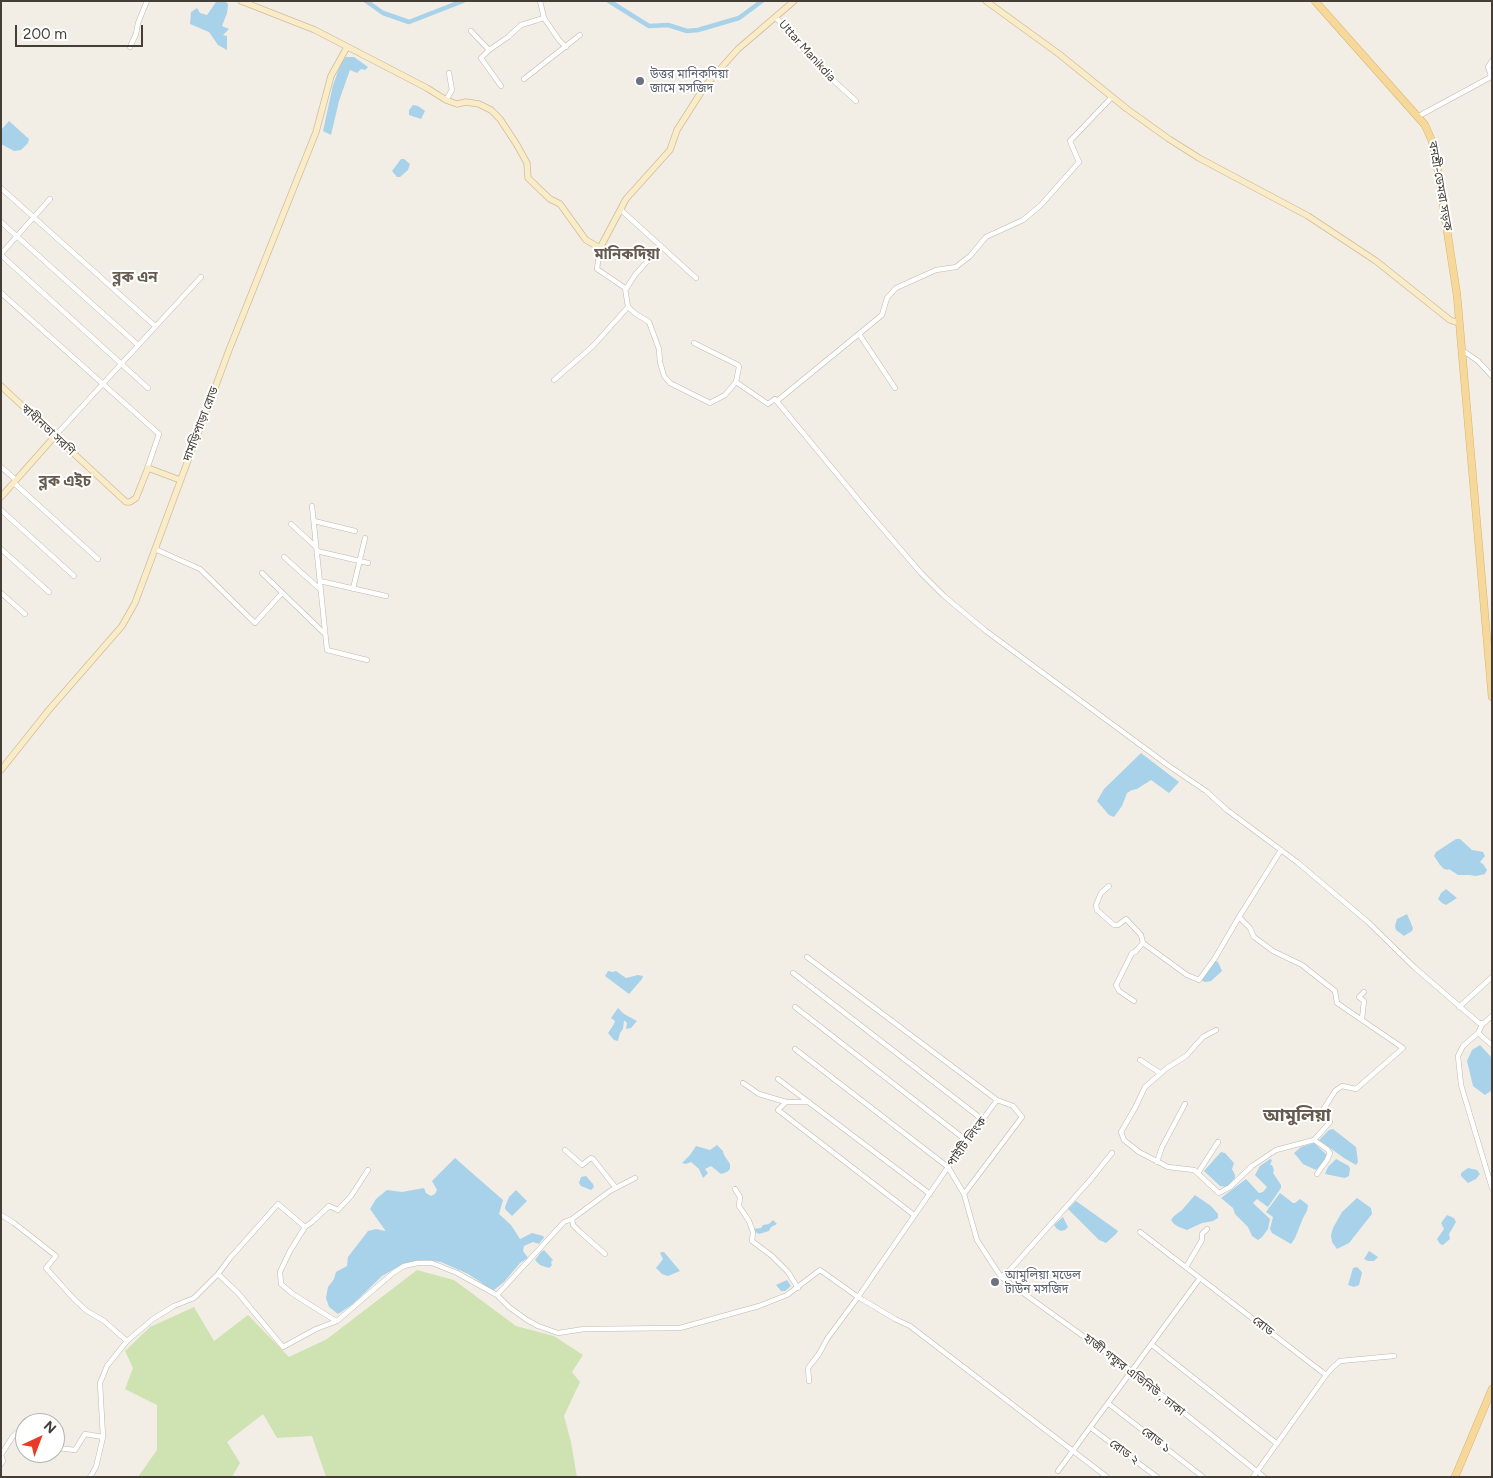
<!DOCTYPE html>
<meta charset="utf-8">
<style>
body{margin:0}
#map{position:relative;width:1493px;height:1478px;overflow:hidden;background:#f2eee6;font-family:Figtree,sans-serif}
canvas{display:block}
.frame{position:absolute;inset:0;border:2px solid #443e36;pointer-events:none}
.north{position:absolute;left:15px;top:1413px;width:50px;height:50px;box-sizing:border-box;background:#fff;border:1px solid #b4b2af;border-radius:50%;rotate:43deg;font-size:14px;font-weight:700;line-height:20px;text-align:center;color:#443e36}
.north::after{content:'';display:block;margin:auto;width:18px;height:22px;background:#e93b26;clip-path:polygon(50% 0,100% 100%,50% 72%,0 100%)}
.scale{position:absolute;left:15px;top:25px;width:128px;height:22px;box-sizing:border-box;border:2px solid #443e36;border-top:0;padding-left:6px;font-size:15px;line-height:18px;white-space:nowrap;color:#443e36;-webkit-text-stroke:4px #fff;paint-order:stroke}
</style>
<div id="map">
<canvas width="1493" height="1478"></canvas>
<div class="frame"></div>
<div class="north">N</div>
<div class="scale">200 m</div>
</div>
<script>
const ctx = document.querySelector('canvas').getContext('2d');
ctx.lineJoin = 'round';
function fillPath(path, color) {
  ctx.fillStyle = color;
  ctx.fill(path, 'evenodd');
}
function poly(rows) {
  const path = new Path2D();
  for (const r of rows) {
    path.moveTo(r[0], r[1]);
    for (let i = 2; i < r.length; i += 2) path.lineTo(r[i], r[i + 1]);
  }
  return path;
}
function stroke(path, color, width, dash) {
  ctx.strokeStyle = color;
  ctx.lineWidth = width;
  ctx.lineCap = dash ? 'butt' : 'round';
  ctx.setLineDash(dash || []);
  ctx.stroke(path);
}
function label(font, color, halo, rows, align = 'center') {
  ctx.font = font + ' Figtree,"Noto Sans Bengali",sans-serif';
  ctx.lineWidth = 4;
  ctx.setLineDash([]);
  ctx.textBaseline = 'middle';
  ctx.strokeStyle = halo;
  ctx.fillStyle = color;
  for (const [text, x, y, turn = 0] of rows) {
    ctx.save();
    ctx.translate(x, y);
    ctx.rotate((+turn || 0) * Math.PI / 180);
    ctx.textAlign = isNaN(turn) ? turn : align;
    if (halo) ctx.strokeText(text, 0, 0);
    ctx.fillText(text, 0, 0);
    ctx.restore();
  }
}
fillPath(poly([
 [417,1270,454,1280,516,1326,554,1336,583,1355,572,1372,580,1382,564,1416,571,1442,577,1477,326,1477,312,1436,277,1438,263,1414,227,1442,240,1463,232,1477,138,1477,157,1450,157,1405,125,1389,133,1368,125,1351,150,1327,194,1307,214,1341,248,1315,289,1357,327,1339]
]), '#cfe3b2');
fillPath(poly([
 [225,1,228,4,227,13,222,26,229,29,223,35,227,36,227,50,218,45,209,32,190,24,191,12,197,8,200,13,207,15,216,2],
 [346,57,354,57,368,67,365,70,361,69,357,73,350,70,339,101,331,135,323,131,333,85,341,63],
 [413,105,418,106,425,111,421,119,409,115,409,110],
 [9,121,29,139,28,143,21,150,14,151,1,144,1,130],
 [401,159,404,159,410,164,408,170,400,177,397,177,392,171],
 [1141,753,1179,782,1169,793,1151,780,1137,789,1132,790,1127,793,1122,806,1114,817,1109,815,1097,801,1104,789],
 [1456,839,1460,839,1472,850,1483,852,1485,856,1480,862,1483,864,1487,870,1485,874,1476,876,1469,875,1458,875,1449,869,1448,870,1444,869,1440,865,1434,856,1436,852],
 [1446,889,1457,898,1446,905,1442,903,1438,899,1441,893],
 [1407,914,1413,928,1412,931,1404,936,1396,930,1395,926,1397,919],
 [1215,961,1218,962,1222,971,1211,981,1205,982,1201,980],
 [608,971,613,972,616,971,626,978,638,975,643,976,642,979,629,994,605,976],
 [618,1008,624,1014,637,1021,631,1028,626,1029,627,1023,625,1021,624,1021,623,1029,620,1033,618,1041,614,1040,608,1033,614,1024,615,1021,611,1018],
 [1480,1045,1492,1058,1492,1090,1485,1095,1473,1086,1467,1061,1472,1050],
 [1333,1129,1356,1147,1358,1162,1356,1165,1344,1158,1319,1140,1329,1130],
 [1314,1143,1328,1156,1316,1170,1303,1164,1294,1153,1301,1147],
 [717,1145,723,1151,724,1155,730,1164,730,1169,727,1172,721,1174,711,1166,705,1169,708,1173,703,1178,699,1169,691,1162,686,1164,682,1163,690,1155,696,1146,710,1150],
 [1221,1152,1225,1153,1234,1163,1232,1169,1235,1175,1235,1178,1227,1187,1220,1186,1204,1171],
 [455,1158,503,1200,499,1214,511,1225,520,1239,532,1233,543,1236,544,1238,541,1241,539,1244,533,1242,524,1246,523,1251,528,1258,520,1263,504,1282,494,1290,487,1289,482,1283,468,1274,441,1262,424,1260,403,1264,382,1276,353,1304,338,1314,329,1307,326,1298,328,1287,334,1279,336,1272,347,1266,348,1257,368,1231,376,1229,385,1231,385,1230,370,1209,376,1199,387,1190,402,1192,424,1188,426,1193,431,1196,435,1194,437,1190,432,1181],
 [1270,1159,1272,1160,1270,1165,1272,1165,1274,1170,1273,1173,1281,1185,1281,1188,1268,1207,1257,1199,1253,1203,1270,1219,1268,1229,1262,1237,1258,1240,1252,1236,1248,1227,1235,1214,1233,1208,1221,1198,1246,1179,1259,1193,1263,1192,1267,1187,1255,1175,1260,1166],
 [1336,1159,1349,1166,1350,1169,1349,1176,1345,1178,1325,1174,1328,1167],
 [1468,1168,1477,1170,1480,1174,1476,1179,1468,1183,1461,1176,1461,1173],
 [586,1176,593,1184,594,1187,591,1190,581,1186,579,1183,581,1177],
 [516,1190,527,1201,512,1216,505,1209,505,1207,509,1197],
 [1280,1193,1293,1203,1295,1203,1300,1199,1308,1205,1307,1211,1303,1218,1295,1238,1291,1244,1272,1233,1270,1229,1273,1217,1266,1212],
 [1195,1195,1211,1206,1218,1214,1218,1218,1213,1221,1202,1223,1187,1230,1179,1227,1174,1224,1171,1220,1174,1216,1182,1210],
 [1357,1198,1371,1208,1372,1214,1349,1243,1337,1249,1332,1242,1331,1235,1333,1228,1342,1212],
 [1076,1201,1118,1231,1116,1234,1106,1243,1099,1240,1068,1209],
 [1447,1215,1454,1218,1456,1222,1449,1234,1450,1239,1443,1245,1440,1244,1437,1239,1444,1229,1441,1223],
 [1063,1217,1068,1227,1065,1230,1061,1231,1057,1229,1054,1225],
 [773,1220,777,1224,771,1227,769,1231,759,1234,754,1231,753,1229,761,1228,763,1225,769,1224],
 [544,1250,553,1260,551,1262,552,1265,549,1268,540,1265,535,1260,541,1252],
 [1369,1251,1378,1257,1374,1261,1368,1261,1364,1259],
 [662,1252,664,1252,680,1271,668,1276,662,1274,656,1268,663,1259,660,1253],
 [1357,1267,1361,1271,1362,1273,1359,1285,1354,1287,1348,1285,1349,1282,1353,1268],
 [787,1280,791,1286,785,1291,781,1291,776,1285]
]), '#a7d2ea');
stroke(poly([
 [366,1,383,13,409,22,463,1],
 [609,1,649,26,668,25,687,31,698,30,739,18,762,1]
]), '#a7d2ea', 4.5);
const street = poly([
 [540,1,544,18,559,40,566,47],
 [775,17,796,37,802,47,821,69,856,101],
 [471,31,489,50],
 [130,47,136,34,138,23,147,1],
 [524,79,580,35],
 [501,86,481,58,489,50,508,37,521,25,544,18],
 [446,100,452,90,449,73],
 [1417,117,1489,78,1491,75,1488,67,1492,61],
 [1,188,155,326],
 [621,210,696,278],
 [1,222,138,345],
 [1,254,50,199],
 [1,255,148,388],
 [626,289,635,275,661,246],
 [1,293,159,434,147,469],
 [628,307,636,314,649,322,659,349,660,362,664,376,670,383,710,403,725,395,736,382],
 [859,334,895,388],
 [694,343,738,365,739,367,736,382,768,404,775,399,870,514,921,573,944,596,986,631,1169,766,1206,791,1227,810,1297,862,1368,922,1414,967,1479,1023,1484,1023,1492,1016],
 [1462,350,1478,361,1492,376],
 [554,380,593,346,628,307,625,288,597,269,600,248],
 [777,401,882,315,887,298,896,288,936,270,956,267,970,256,986,237,1023,220,1041,205,1079,162,1070,141,1112,97],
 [55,436,201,277],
 [1,467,16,480],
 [14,483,98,559],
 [312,506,327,650,367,660],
 [1,510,74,576],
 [314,521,355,531],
 [291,524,316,547],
 [1,549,49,592],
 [155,549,200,569,255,623,282,593],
 [317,551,368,563],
 [284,557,321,590],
 [262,573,325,634],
 [320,581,386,596],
 [353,589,365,538],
 [1,593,25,614],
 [1109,886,1101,893,1096,905,1097,910,1114,925,1118,925,1126,919,1141,935,1143,943,1187,975,1199,980,1215,958,1239,917],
 [807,957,997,1100,948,1167,858,1297,827,1339,819,1354,808,1368,809,1381],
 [793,973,983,1120],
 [1134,1001,1119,991,1116,985,1132,953,1135,952,1143,943],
 [795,1007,967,1141],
 [1459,1007,1492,977],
 [1362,1019,1364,1001,1359,997,1364,992],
 [1482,1025,1478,1033,1463,1046,1458,1056,1461,1085,1492,1188],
 [1216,1030,1203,1037,1186,1056,1167,1068,1145,1087,1135,1108,1121,1132,1124,1140,1139,1152,1168,1167,1194,1170,1219,1193,1230,1187,1252,1166,1276,1150,1314,1140,1330,1122,1323,1110,1335,1091,1342,1086,1356,1089,1403,1048,1337,1003,1335,991,1302,965,1273,951,1254,937,1250,928,1239,917,1281,850],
 [1478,1033,1492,1045],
 [795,1049,948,1167,964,1194],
 [1140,1060,1160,1073],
 [778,1079,930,1194],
 [743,1083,759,1094,786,1102],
 [997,1100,1013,1106,1022,1117,964,1194,977,1240,1001,1277,1133,1372,1264,1477],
 [809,1102,786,1102,778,1110,914,1215],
 [1314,1140,1327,1149,1330,1153,1327,1160,1317,1174],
 [565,1150,582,1165,591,1158,593,1159,616,1188],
 [1157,1162,1162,1147,1185,1104],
 [368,1170,351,1196,338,1210,329,1206,312,1222,305,1227,278,1204,230,1258,218,1274,238,1293,283,1347,316,1329,337,1321,393,1273,404,1266,417,1263,432,1263,457,1273,497,1295,509,1307,527,1320,538,1326,558,1333,584,1329,680,1328,759,1306,787,1295,820,1270,858,1297,895,1319,910,1326,1107,1477],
 [1198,1173,1218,1142],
 [735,1189,740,1197,739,1206,749,1221,753,1232,752,1241,772,1256,788,1272,798,1288],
 [1,1215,14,1223,56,1256,46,1268,74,1299,87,1311,104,1321,127,1341,107,1366,100,1383,103,1437,96,1467,90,1477],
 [572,1219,573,1225,579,1231,605,1254],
 [305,1227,290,1251,280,1272,281,1284,293,1294,336,1321],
 [1140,1232,1326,1375],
 [1186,1267,1202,1240,1202,1234,1207,1229],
 [1001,1277,1010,1270,1091,1179,1112,1153],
 [497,1295,564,1222,572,1219,610,1191,635,1178],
 [127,1341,153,1319,174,1306,194,1298,218,1274],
 [1152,1345,1276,1443],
 [1109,1404,1203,1477],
 [30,1423,36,1417],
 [1091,1428,1157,1477],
 [55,1446,58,1448,75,1450,85,1434,103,1437],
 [1,1455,13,1436,25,1426],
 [1,1455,3,1461,1,1464],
 [1058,1471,1200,1278],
 [1253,1477,1326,1375,1333,1367,1340,1361,1394,1356]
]);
const secondary = poly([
 [241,1,315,30,427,88,446,100,457,104,466,102,479,104,491,110,500,119,517,145,527,163,528,178,550,199,560,204,586,240,600,248,626,199,670,150,677,130,705,86,738,49,794,1],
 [986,1,1059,54,1127,109,1169,139,1199,158,1308,216,1376,261,1450,320,1459,323],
 [1,386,126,502,130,502,136,498,148,468,180,480],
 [1,497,55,436],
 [1,770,48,711,122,626,135,603,229,350,316,132,331,76,347,47]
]);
const primary = poly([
 [1315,1,1425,125,1432,141,1435,152,1457,295,1492,697],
 [1455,1477,1492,1389]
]);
stroke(street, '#bfb8ad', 5.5);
stroke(secondary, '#cebe99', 7);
stroke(primary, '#dab46c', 8);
stroke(street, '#fff', 4.5);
stroke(secondary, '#faecc8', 5.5);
stroke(primary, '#f6d89b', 7);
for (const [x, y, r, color] of [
 [640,81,5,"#6b7280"],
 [995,1282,5,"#6b7280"]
]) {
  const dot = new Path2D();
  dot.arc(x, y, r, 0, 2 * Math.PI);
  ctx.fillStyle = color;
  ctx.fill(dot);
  stroke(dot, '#fff', 2);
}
label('12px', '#443e36', '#fff', [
 ["Uttar Manikdia",807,51,48],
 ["বনশ্রী-ডেমরা সড়ক",1440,186,80],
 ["দামড়িপাড়া রোড",201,424,-69],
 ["স্বাধীনতা সরণি",48,430,43],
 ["পাইটি লিংক",967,1142,-54],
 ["রোড",1263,1326,38],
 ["হাজী গফুর এভিনিউ , ঢাকা",1134,1375,38],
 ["রোড ১",1156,1440,38],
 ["রোড ২",1124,1452,36]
]);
label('12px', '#5b616d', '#fff', [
 ["উত্তর মানিকদিয়া",650,74],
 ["জামে মসজিদ",650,88],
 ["আমুলিয়া মডেল",1005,1275],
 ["টাউন মসজিদ",1005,1289]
], 'left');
label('bold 15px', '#665b4e', '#fff', [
 ["মানিকদিয়া",627,255],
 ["ব্লক এন",135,278],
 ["ব্লক এইচ",65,482]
]);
label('bold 18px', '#665b4e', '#fff', [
 ["আমুলিয়া",1297,1116]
]);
</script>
